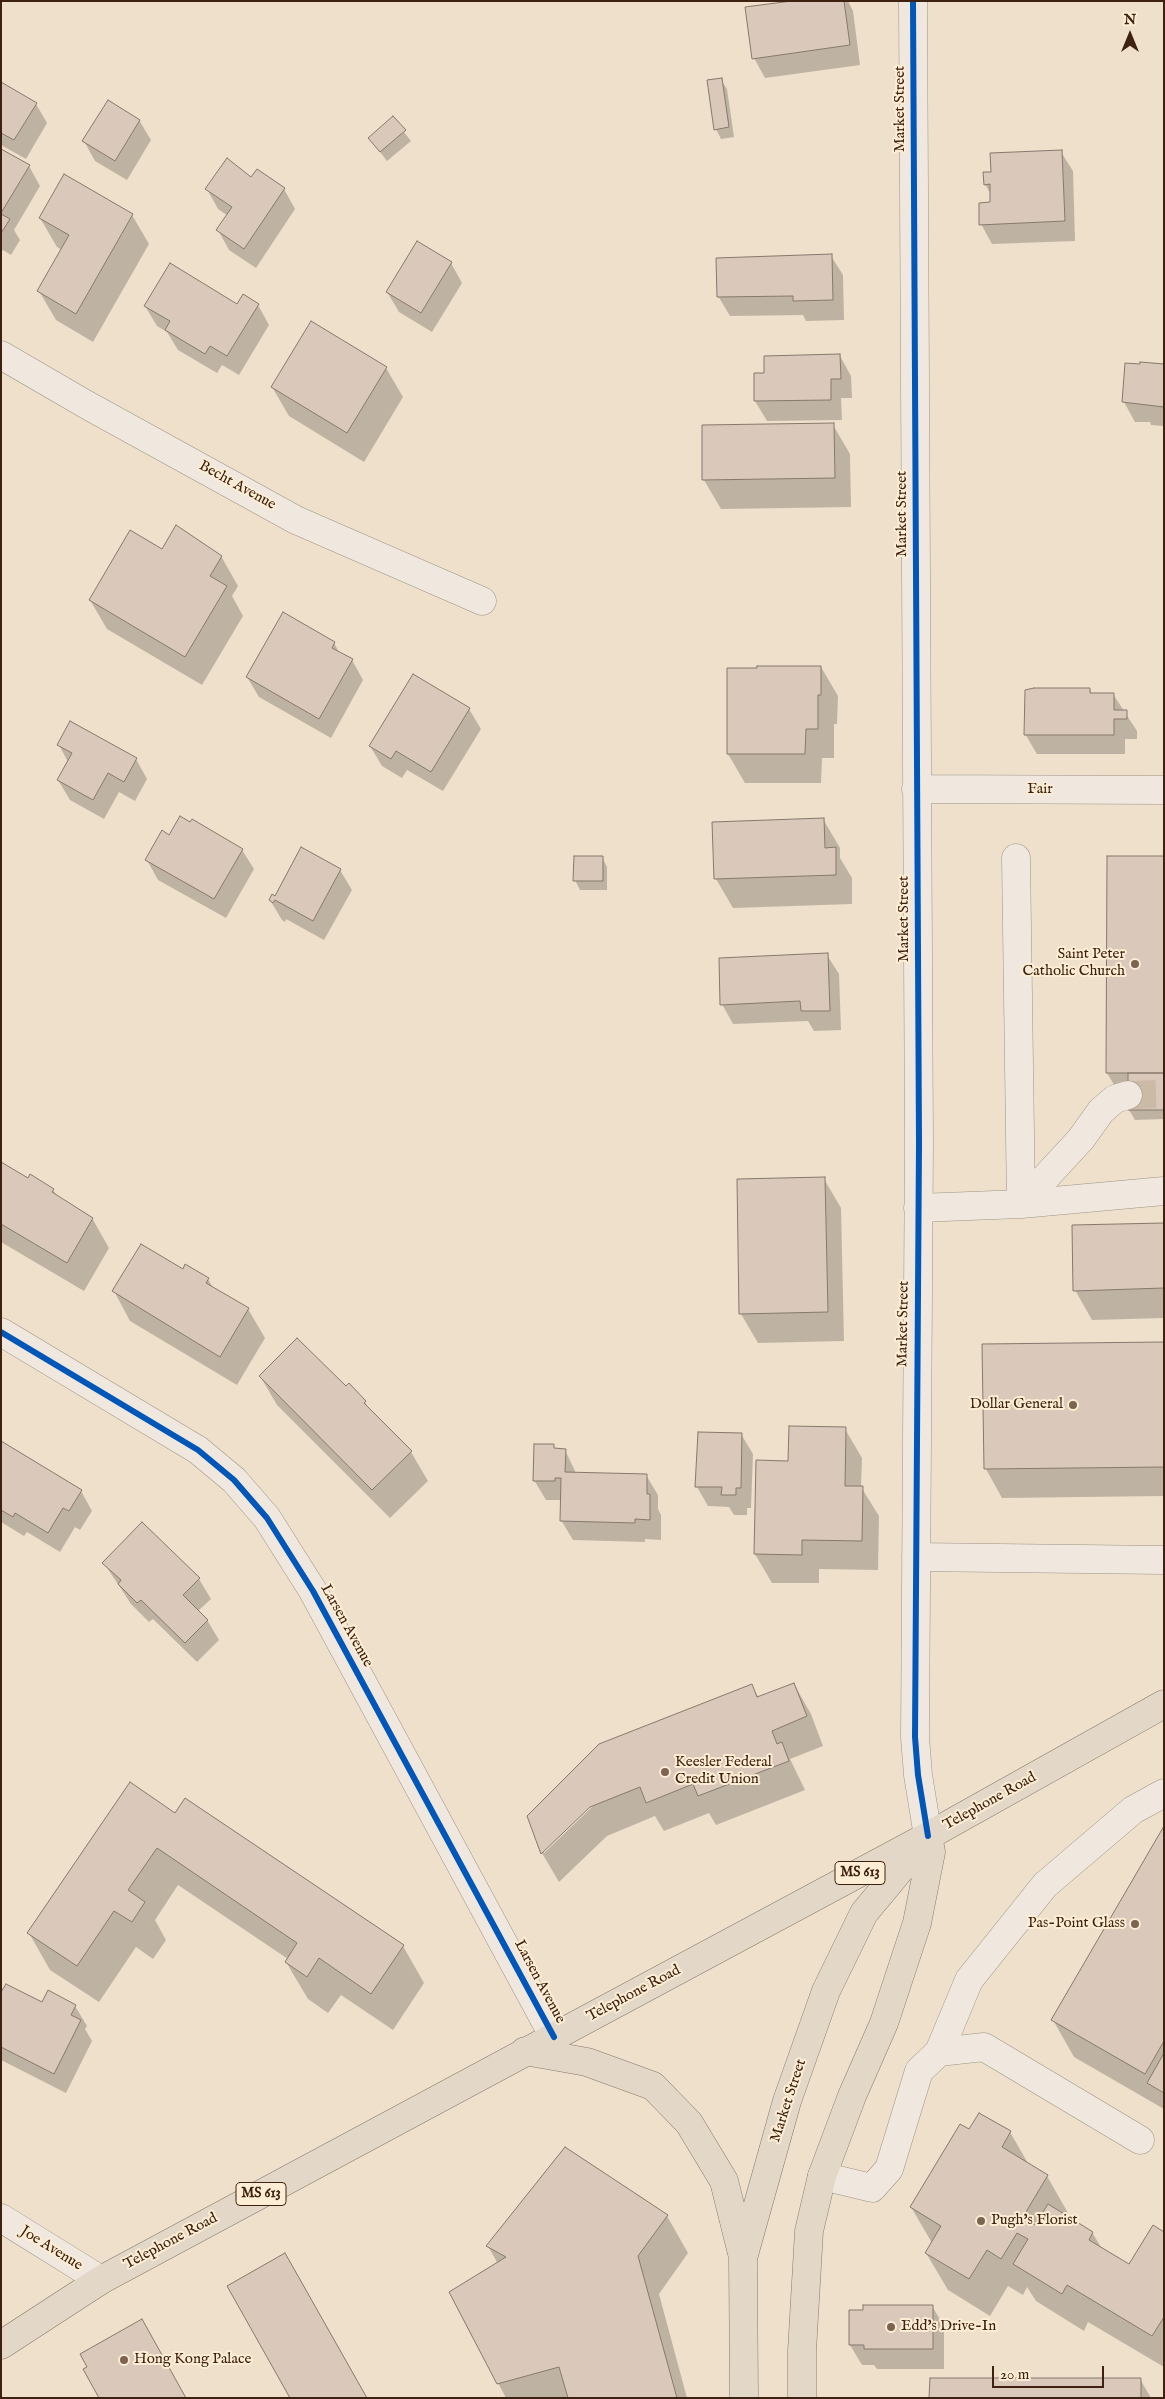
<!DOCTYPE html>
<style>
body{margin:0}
#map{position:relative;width:1165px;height:2399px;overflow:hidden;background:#eee0cb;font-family:"IM FELL English",serif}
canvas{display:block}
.frame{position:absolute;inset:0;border:2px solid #3e2110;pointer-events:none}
.north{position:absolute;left:1105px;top:10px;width:50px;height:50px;-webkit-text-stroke:4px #fdedd4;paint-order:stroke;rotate:0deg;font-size:14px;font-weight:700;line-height:20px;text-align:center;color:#3e2110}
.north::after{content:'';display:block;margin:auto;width:18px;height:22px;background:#3e2110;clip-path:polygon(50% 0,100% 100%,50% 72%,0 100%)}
.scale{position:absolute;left:992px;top:2366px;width:112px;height:22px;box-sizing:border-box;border:2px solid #3e2110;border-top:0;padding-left:6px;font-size:15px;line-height:18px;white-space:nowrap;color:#3e2110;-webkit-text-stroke:4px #fdedd4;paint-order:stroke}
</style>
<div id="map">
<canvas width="1165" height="2399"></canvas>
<div class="frame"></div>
<div class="north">N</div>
<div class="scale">20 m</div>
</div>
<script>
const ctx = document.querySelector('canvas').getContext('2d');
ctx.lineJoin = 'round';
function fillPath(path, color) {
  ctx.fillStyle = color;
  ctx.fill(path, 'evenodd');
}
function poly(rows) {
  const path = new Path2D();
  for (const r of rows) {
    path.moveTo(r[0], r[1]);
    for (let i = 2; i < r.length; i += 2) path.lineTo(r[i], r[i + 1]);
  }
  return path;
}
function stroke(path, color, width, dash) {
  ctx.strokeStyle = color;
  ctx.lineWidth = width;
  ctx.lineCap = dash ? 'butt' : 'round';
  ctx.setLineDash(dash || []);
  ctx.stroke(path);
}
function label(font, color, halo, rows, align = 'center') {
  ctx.font = font + ' "IM FELL English",serif';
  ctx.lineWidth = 4;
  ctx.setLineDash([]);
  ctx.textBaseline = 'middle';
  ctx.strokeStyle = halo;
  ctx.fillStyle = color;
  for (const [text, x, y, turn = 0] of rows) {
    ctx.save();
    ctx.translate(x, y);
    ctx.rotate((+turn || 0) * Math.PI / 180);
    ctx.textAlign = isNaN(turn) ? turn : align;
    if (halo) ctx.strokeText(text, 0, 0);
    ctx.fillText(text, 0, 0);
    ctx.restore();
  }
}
fillPath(poly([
 [798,1,848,1,853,11,860,65,765,78,754,58],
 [721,80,727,89,734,137,721,139,716,129],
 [1,84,36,104,47,123,26,159,1,145],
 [393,118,411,141,387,161,370,139],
 [139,120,151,140,127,180,95,161,84,141],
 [1,150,29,166,40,186,14,230,20,240,11,255,3,250,1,253],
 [1061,152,1073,171,1075,241,992,244,981,224,992,203,991,195,985,184,992,173],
 [65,176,132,215,149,244,93,342,56,320,39,291,62,250,57,247,40,218],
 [251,179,284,189,295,209,256,268,229,250,218,230,228,216,218,209,207,189],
 [831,256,843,275,844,320,806,321,803,315,730,316,718,296],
 [451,263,462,283,432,332,399,312,387,292],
 [258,305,269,325,239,375,222,365,217,373,178,350,167,332,157,326,145,306],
 [840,356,851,376,852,398,841,398,842,420,767,421,755,401,755,374,766,374],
 [1164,365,1164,426,1151,425,1150,422,1135,422,1124,402],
 [386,368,403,397,364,462,289,416,272,387],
 [833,425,850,454,851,507,721,509,704,480,703,426],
 [177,527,221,556,238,586,232,596,243,616,202,685,107,629,90,600,163,550],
 [334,643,340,654,352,660,363,680,331,738,259,697,247,677],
 [821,667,838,696,837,724,834,724,834,758,822,758,821,783,745,783,728,754],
 [1090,690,1092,694,1113,694,1137,731,1137,739,1125,739,1125,754,1037,754,1025,734],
 [469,709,481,729,443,791,407,770,402,778,382,766,370,746],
 [59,745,136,759,147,779,135,801,119,792,104,819,70,800,58,780,68,762],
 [823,819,840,848,840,858,852,878,852,904,733,908,716,879,714,823],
 [169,837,242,850,254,869,226,918,158,880,147,860],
 [602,857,607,867,607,890,580,890,575,880],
 [1164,857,1164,1119,1135,1120,1107,1073],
 [340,870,352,890,324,940,286,919,285,922,282,920,270,900],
 [827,955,839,974,841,1030,814,1031,808,1021,733,1024,722,1004],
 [1,1164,28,1180,53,1190,58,1197,92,1218,109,1248,84,1291,1,1242],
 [824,1179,841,1208,844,1341,758,1343,741,1314],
 [1164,1224,1164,1318,1092,1320,1075,1290],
 [183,1271,208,1279,213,1288,248,1309,265,1338,237,1385,130,1321,114,1291],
 [1164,1343,1164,1496,1002,1498,986,1469],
 [260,1376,346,1388,349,1385,365,1402,371,1412,411,1452,428,1481,390,1518,277,1405],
 [845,1429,862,1458,861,1487,879,1516,878,1570,819,1569,819,1583,772,1583,755,1554,790,1462],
 [741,1434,753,1454,751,1508,747,1508,747,1515,734,1515,729,1507,708,1506,697,1487],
 [1,1443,81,1491,92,1511,80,1530,75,1527,60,1552,27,1532,24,1536,1,1522],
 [553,1446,555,1449,565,1450,576,1473,646,1475,658,1495,658,1509,661,1515,661,1540,645,1539,645,1542,573,1540,561,1520,562,1500,546,1500,534,1480],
 [142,1524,199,1579,211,1599,198,1611,207,1620,219,1640,197,1662,153,1619,149,1622,131,1604,104,1563],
 [794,1684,811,1714,823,1746,790,1759,805,1790,716,1825,709,1813,664,1831,655,1816,607,1836,559,1882,542,1853,528,1816,751,1685,759,1698],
 [594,1802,595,1804,544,1853,544,1849],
 [176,1814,403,1946,424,1983,393,2030,341,1995,328,2013,308,1999,286,1962,288,1959,178,1885,155,1920,166,1940,153,1959,136,1947,99,2002,50,1970,29,1933],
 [1164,1827,1164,2109,1074,2057,1053,2020],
 [1,1995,43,2004,75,2006,87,2026,85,2029,92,2041,66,2093,1,2060],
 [970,2131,1010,2132,1029,2165,1047,2176,1068,2213,1066,2217,1092,2232,1102,2249,1130,2266,1164,2234,1164,2367,1088,2322,1084,2331,1036,2301,1027,2287,1023,2295,1008,2286,990,2316,948,2290,926,2253,932,2243,911,2207],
 [667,2216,688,2253,659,2294,687,2398,506,2398,498,2383,498,2264,488,2246],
 [932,2306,944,2326,944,2369,877,2369,874,2365,862,2365,850,2345],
 [1140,2379,1151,2398,931,2398]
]), '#0003');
const building = poly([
 [792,1,844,1,850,45,752,59,745,7,792,1],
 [722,78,729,127,714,130,707,80,722,78],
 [1,82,37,103,14,140,1,133,1,82],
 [108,100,140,120,115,161,82,141,108,100],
 [393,116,406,130,380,152,368,138,393,116],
 [1,149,30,165,1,213,1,149],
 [1062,150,1065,221,979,225,979,203,990,202,990,184,984,185,983,172,991,172,990,153,1062,150],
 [227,158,251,177,257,169,285,188,244,249,216,230,232,207,205,189,227,158],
 [64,174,133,214,76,314,37,291,69,235,39,218,64,174],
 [1,214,10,219,1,233,1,214],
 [417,241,452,262,421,313,386,292,417,241],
 [832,254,833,300,793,301,793,296,717,297,716,258,832,254],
 [170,263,237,304,243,294,259,304,227,356,210,346,205,354,165,330,170,321,144,306,170,263],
 [311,321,387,367,347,433,271,387,311,321],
 [840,354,841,379,831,379,831,400,754,401,754,373,764,373,764,356,840,354],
 [1140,362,1164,364,1164,407,1122,402,1125,363,1140,364,1140,362],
 [834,423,835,478,702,480,702,425,834,423],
 [176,525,222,556,210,576,227,586,185,657,89,600,130,530,162,549,176,525],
 [283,612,335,642,332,648,353,659,319,719,246,677,283,612],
 [757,666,821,666,821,695,818,695,818,729,806,729,805,754,727,754,727,668,757,668,757,666],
 [413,674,470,708,431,772,396,751,391,759,369,746,413,674],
 [1034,688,1090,688,1090,693,1114,693,1114,710,1127,710,1127,719,1114,719,1114,735,1024,735,1025,690,1034,688],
 [70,721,137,758,124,782,108,773,93,800,57,780,72,753,57,745,70,721],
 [180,816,190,822,192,819,243,849,214,899,145,860,162,830,169,835,180,816],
 [824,818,825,848,836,847,836,875,714,879,712,822,824,818],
 [301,847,341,869,313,921,275,900,273,903,269,900,272,894,275,896,301,847],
 [574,856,603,856,603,881,573,881,574,856],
 [1107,856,1164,856,1164,1073,1106,1073,1107,856],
 [828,953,830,1011,801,1011,800,1001,720,1005,719,958,828,953],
 [1128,1073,1164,1073,1164,1110,1128,1110,1128,1073],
 [1,1162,28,1178,30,1174,54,1189,52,1192,93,1218,67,1263,1,1224,1,1162],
 [825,1177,828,1312,739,1314,737,1179,825,1177],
 [1164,1223,1164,1288,1073,1291,1072,1225,1164,1223],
 [141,1244,183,1269,185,1264,209,1278,206,1283,249,1308,220,1357,112,1291,141,1244],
 [297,1338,346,1386,349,1383,366,1401,364,1403,412,1451,372,1490,259,1376,297,1338],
 [1164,1342,1164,1467,984,1469,982,1344,1164,1342],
 [789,1426,846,1427,845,1486,863,1486,862,1541,802,1540,802,1555,754,1554,756,1460,788,1461,789,1426],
 [698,1432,742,1433,741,1488,736,1488,736,1495,721,1495,722,1487,695,1487,698,1432],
 [1,1441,82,1490,69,1511,63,1508,48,1533,15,1513,13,1517,1,1510,1,1441],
 [534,1444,554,1444,554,1448,566,1449,565,1472,647,1474,647,1494,650,1494,650,1520,635,1519,635,1523,560,1521,561,1478,555,1478,555,1481,533,1481,534,1444],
 [142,1522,200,1578,183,1595,208,1620,185,1643,141,1600,137,1603,118,1584,121,1580,102,1563,142,1522],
 [794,1683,807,1716,772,1731,777,1744,782,1742,789,1761,698,1796,693,1784,646,1803,640,1787,590,1807,541,1854,527,1816,599,1744,752,1684,757,1697,794,1683],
 [130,1782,175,1813,185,1798,404,1945,371,1994,319,1958,307,1977,285,1962,297,1943,157,1848,128,1890,145,1902,132,1922,114,1911,77,1966,27,1933,130,1782],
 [1164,1826,1164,2041,1145,2074,1051,2020,1164,1826],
 [6,1984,42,2002,48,1990,76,2005,71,2015,81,2020,54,2074,1,2047,1,1992,6,1984],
 [1164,2053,1164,2093,1147,2083,1164,2053],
 [979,2113,1011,2131,1002,2147,1048,2175,1023,2217,1035,2225,1048,2204,1093,2232,1089,2240,1129,2264,1153,2225,1164,2232,1164,2317,1152,2336,1067,2285,1062,2294,1013,2264,1028,2239,1017,2233,1001,2259,987,2250,969,2279,925,2253,941,2226,910,2207,960,2124,969,2129,979,2113],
 [565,2147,668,2215,638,2256,677,2398,568,2398,559,2367,497,2384,449,2292,506,2257,486,2246,565,2147],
 [285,2253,367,2398,290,2398,227,2286,285,2253],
 [863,2305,933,2305,933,2349,864,2349,864,2345,849,2345,849,2310,863,2310,863,2305],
 [142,2319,186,2398,99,2398,83,2369,87,2367,80,2354,142,2319],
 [930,2378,1141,2378,1141,2398,929,2398,930,2378]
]);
fillPath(building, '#dac8ba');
stroke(building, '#85796c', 1);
stroke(poly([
 [1128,1095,1164,1094]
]), '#cbbaa6', 28, [28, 14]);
const minor = poly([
 [913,1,919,1144,915,1737,918,1775,928,1836],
 [1,355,87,405,296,520,482,601],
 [916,789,1164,790],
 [1016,858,1021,1204],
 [1021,1204,1081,1139,1101,1111,1115,1099,1128,1095],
 [918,1208,1021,1204,1164,1191],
 [1,1332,198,1450,234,1480,267,1518,313,1591,554,2037],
 [916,1557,1164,1560],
 [939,2052,969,1980,1045,1885,1133,1810,1164,1793],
 [822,2176,872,2188,889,2169,919,2071,939,2052,984,2047,1140,2140],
 [1,2218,101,2280]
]);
const major = poly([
 [525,2051,587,2062,653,2086,689,2123,724,2181,743,2257],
 [1,2345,101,2280,928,1836,1164,1704],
 [744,2398,743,2258,787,2101,826,1991,864,1913,919,1847],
 [802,2398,802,2351,809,2231,822,2176,852,2096,884,2023,917,1923,931,1852,928,1836]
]);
stroke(minor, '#9e9385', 29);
stroke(major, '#85796c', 29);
stroke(minor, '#f0e8de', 28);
stroke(major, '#e3d8c8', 28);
stroke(poly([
 [913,1,919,1144,915,1737,918,1775,928,1836],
 [1,1332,198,1450,234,1480,267,1518,313,1591,554,2037]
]), '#0057b8', 6);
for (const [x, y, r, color] of [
 [1135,964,5,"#7c6451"],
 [1073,1405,5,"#7c6451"],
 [665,1772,5,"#7c6451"],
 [1135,1924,5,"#7c6451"],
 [981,2221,5,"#7c6451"],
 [891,2327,5,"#7c6451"],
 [124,2360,5,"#7c6451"]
]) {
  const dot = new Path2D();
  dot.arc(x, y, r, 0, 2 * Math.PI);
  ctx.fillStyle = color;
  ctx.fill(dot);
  stroke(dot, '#fdedd4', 2);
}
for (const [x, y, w] of [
 [860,1873,50],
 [261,2194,50]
]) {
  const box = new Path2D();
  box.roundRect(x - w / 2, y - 11.5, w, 23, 4);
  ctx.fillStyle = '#fdedd4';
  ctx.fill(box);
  stroke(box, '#3e2110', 1);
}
label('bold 14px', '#3e2110', null, [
 ["MS 613",860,1873],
 ["MS 613",261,2194]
]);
label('15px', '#3e2110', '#fdedd4', [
 ["Market Street",901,109,-90],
 ["Becht Avenue",237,486,29],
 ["Market Street",903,514,-90],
 ["Fair",1040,790],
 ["Market Street",905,919,-90],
 ["Market Street",904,1324,-89],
 ["Larsen Avenue",346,1626,61],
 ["Telephone Road",990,1802,-29],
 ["Larsen Avenue",539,1982,62],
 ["Telephone Road",634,1994,-28],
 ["Market Street",789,2101,-72],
 ["Telephone Road",171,2242,-28],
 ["Joe Avenue",51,2249,32]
]);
label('15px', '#3e2110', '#fdedd4', [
 ["Saint Peter",1125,955,"right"],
 ["Catholic Church",1125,972,"right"],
 ["Dollar General",1063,1405,"right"],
 ["Keesler Federal",675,1763],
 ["Credit Union",675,1780],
 ["Pas-Point Glass",1125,1924,"right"],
 ["Pugh's Florist",991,2221],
 ["Edd's Drive-In",901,2327],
 ["Hong Kong Palace",134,2360]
], 'left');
</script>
